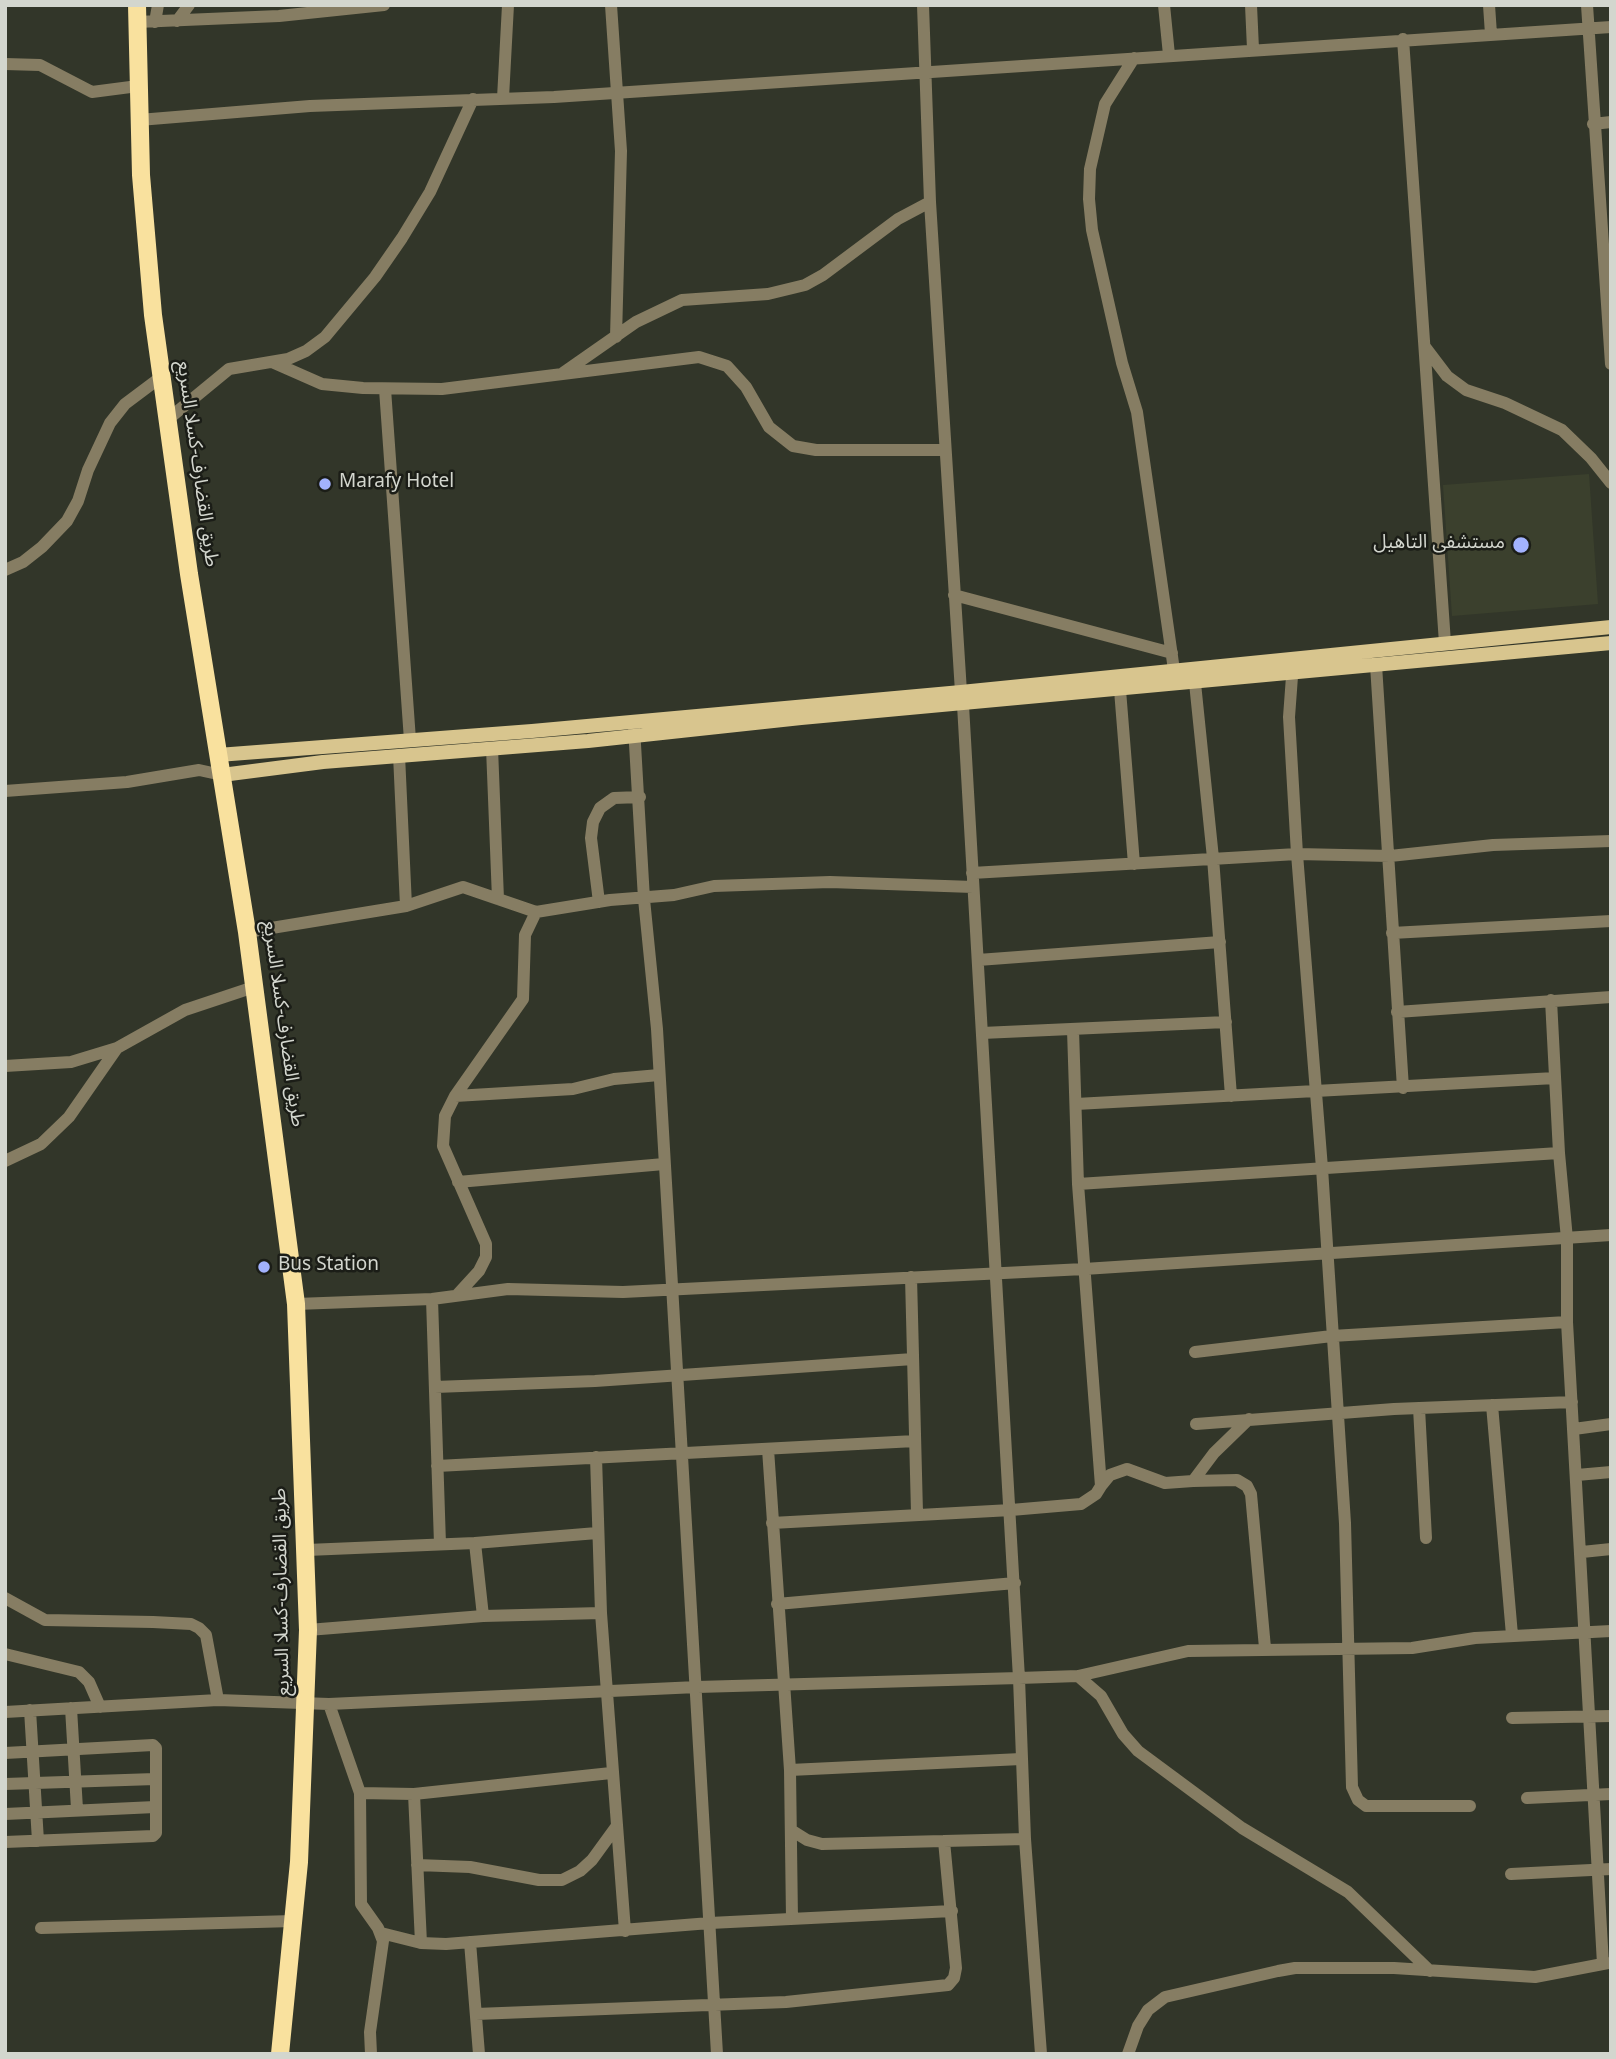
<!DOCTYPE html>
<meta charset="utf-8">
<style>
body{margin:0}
#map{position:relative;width:1616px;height:2059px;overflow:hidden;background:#323629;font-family:Georgia,serif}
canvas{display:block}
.frame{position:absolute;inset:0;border:7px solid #d3d6ce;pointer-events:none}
</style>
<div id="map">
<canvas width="1616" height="2059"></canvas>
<div class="frame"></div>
</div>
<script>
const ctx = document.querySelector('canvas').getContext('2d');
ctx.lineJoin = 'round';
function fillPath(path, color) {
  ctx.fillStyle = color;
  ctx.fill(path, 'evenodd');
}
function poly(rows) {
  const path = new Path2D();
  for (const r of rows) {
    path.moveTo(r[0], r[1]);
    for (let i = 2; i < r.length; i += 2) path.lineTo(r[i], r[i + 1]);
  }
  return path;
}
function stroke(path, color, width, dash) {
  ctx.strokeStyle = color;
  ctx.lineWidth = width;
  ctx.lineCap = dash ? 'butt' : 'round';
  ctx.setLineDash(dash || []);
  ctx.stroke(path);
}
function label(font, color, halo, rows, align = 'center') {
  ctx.font = font + ' Georgia,"Noto Sans Arabic",serif';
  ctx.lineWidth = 5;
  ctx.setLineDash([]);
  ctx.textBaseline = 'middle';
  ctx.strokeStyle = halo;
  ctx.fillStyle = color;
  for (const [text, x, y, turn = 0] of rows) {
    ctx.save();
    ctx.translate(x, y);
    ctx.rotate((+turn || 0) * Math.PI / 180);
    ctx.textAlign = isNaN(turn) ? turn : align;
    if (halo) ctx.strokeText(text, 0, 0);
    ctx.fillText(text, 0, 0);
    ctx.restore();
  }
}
fillPath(poly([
 [1589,474,1598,604,1452,616,1443,485]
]), '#3b402d');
stroke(poly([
 [611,5,621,151,616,337],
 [923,5,930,202,961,692],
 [1164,5,1169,55],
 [1251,5,1253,49],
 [1489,5,1491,34],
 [1587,5,1611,364],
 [177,21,189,5],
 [137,22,279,16,384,5],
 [155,22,158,5],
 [1403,39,1445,643],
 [1134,58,1105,104,1090,169,1089,199,1092,230,1122,363,1137,412,1175,677],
 [5,64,40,65,92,92,138,86],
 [503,98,508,5],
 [139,120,310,106,554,97,1611,27],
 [1593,124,1611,122],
 [1425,347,1447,376,1466,390,1505,403,1562,430,1591,458,1611,483],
 [272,362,322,384,363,388,442,389,699,357,727,366,746,387,769,427,793,446,816,450,944,450],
 [563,373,636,322,682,300,768,294,805,285,823,275,898,219,930,202],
 [385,389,410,740],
 [167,420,229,369,288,359,306,351,325,337,375,277,402,238,430,192,473,99],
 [5,570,23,562,42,547,67,521,78,501,88,470,110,423,125,404,161,377],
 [954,595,1172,653],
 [1293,663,1289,717,1297,854,1322,1168,1345,1523,1352,1787,1358,1800,1366,1806,1470,1806],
 [1376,665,1403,1088],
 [1195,683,1213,858,1231,1096],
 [1120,690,1134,864],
 [634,727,644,899,657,1029,717,2054],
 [492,748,498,899],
 [399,755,406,906],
 [5,791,127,782,199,770,222,775],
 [972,873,1297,854,1390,856,1493,845,1611,841],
 [599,902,591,838,593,822,600,808,614,798,640,797],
 [247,932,406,906,463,887,536,912,610,900,674,895,714,886,830,882,973,887],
 [1392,933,1611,921],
 [978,960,1220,942],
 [1551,1000,1559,1153,1567,1239,1567,1322,1603,1964],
 [1397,1012,1611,997],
 [982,1033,1226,1022],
 [5,1066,71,1062,117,1048,185,1010,254,987],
 [455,1096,573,1089,614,1079,659,1075],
 [1076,1104,1555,1078],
 [5,1161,41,1144,69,1117,117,1048],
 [458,1182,664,1164],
 [1078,1184,1559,1153],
 [911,1277,917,1513],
 [457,1295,479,1271,486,1257,486,1244,443,1146,445,1116,455,1096,523,999,525,935,536,912],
 [432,1299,440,1544],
 [296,1304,432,1299,508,1289,623,1292,1084,1269,1611,1235],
 [1195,1352,1332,1336,1567,1322],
 [435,1387,595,1381,913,1359],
 [1492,1405,1512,1635],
 [1419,1408,1426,1538],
 [1196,1424,1394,1409,1572,1402],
 [1574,1429,1611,1424],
 [768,1449,790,1770,792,1919],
 [596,1457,601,1613,625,1931],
 [437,1466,915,1441],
 [1577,1475,1611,1472],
 [1193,1481,1237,1480,1247,1486,1251,1494,1265,1648],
 [1101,1486,1110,1475,1127,1469,1165,1483,1193,1481,1214,1453,1249,1419],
 [772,1523,1011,1510,1081,1504,1096,1494,1101,1486,1078,1184,1073,1030],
 [475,1543,483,1616],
 [307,1550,475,1543,597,1533],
 [1582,1552,1611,1549],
 [5,1598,45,1620,153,1622,191,1624,199,1628,206,1635,218,1700],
 [777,1604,1015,1583],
 [308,1630,483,1616,601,1613],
 [5,1654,79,1672,89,1682,100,1707],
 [1078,1676,1101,1696,1123,1734,1138,1751,1242,1828,1348,1892,1430,1971],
 [329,1704,360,1793,361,1904,378,1928,383,1941,370,2032,371,2054],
 [71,1708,77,1809],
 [30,1710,38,1841],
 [5,1712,218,1700,329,1704,697,1687,1019,1678,963,705],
 [1512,1718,1611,1716],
 [5,1753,153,1745,156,1748,156,1833,153,1836,5,1842],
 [790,1770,1021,1759],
 [5,1784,155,1779],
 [360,1793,414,1794,611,1773],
 [414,1794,421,1943],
 [1527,1798,1611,1794],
 [5,1814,155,1807],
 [791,1830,807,1840,822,1844,1025,1839],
 [417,1865,470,1867,539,1880,562,1880,580,1871,592,1860,616,1827],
 [1511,1874,1611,1869],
 [41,1928,293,1921],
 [381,1933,421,1943,446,1944,710,1923,952,1911],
 [470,1942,479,2054],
 [476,2014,786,2002,948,1985,954,1978,956,1968,944,1841],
 [1041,2054,1025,1839,1019,1678,1078,1676,1188,1651,1412,1648,1475,1638,1611,1631],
 [1128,2054,1138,2026,1148,2010,1165,1997,1278,1971,1295,1968,1394,1968,1535,1977,1608,1963]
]), '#867d63', 12);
stroke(poly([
 [218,755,532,731,961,692,1611,627],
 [222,775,323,762,588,741,801,718,1611,643]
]), '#d8c58e', 14);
stroke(poly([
 [137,5,141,175,153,315,189,574,247,932,296,1304,308,1630,299,1862,280,2054]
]), '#f9e19e', 18);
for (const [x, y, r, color] of [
 [325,484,7,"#a2b2fd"],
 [1521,545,9,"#a2b2fd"],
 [264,1267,7,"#a2b2fd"]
]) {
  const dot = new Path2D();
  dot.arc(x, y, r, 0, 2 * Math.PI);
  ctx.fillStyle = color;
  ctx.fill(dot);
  stroke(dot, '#1b1d17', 2.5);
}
label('19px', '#d3d6ce', '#1b1d17', [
 ["طريق القضارف-كسلا السريع",195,464,82],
 ["طريق القضارف-كسلا السريع",281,1024,82],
 ["طريق القضارف-كسلا السريع",284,1592,-91]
]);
label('19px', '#d3d6ce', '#1b1d17', [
 ["Marafy Hotel",339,484],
 ["مستشفى التاهيل",1505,545,"right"],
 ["Bus Station",278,1267]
], 'left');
</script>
